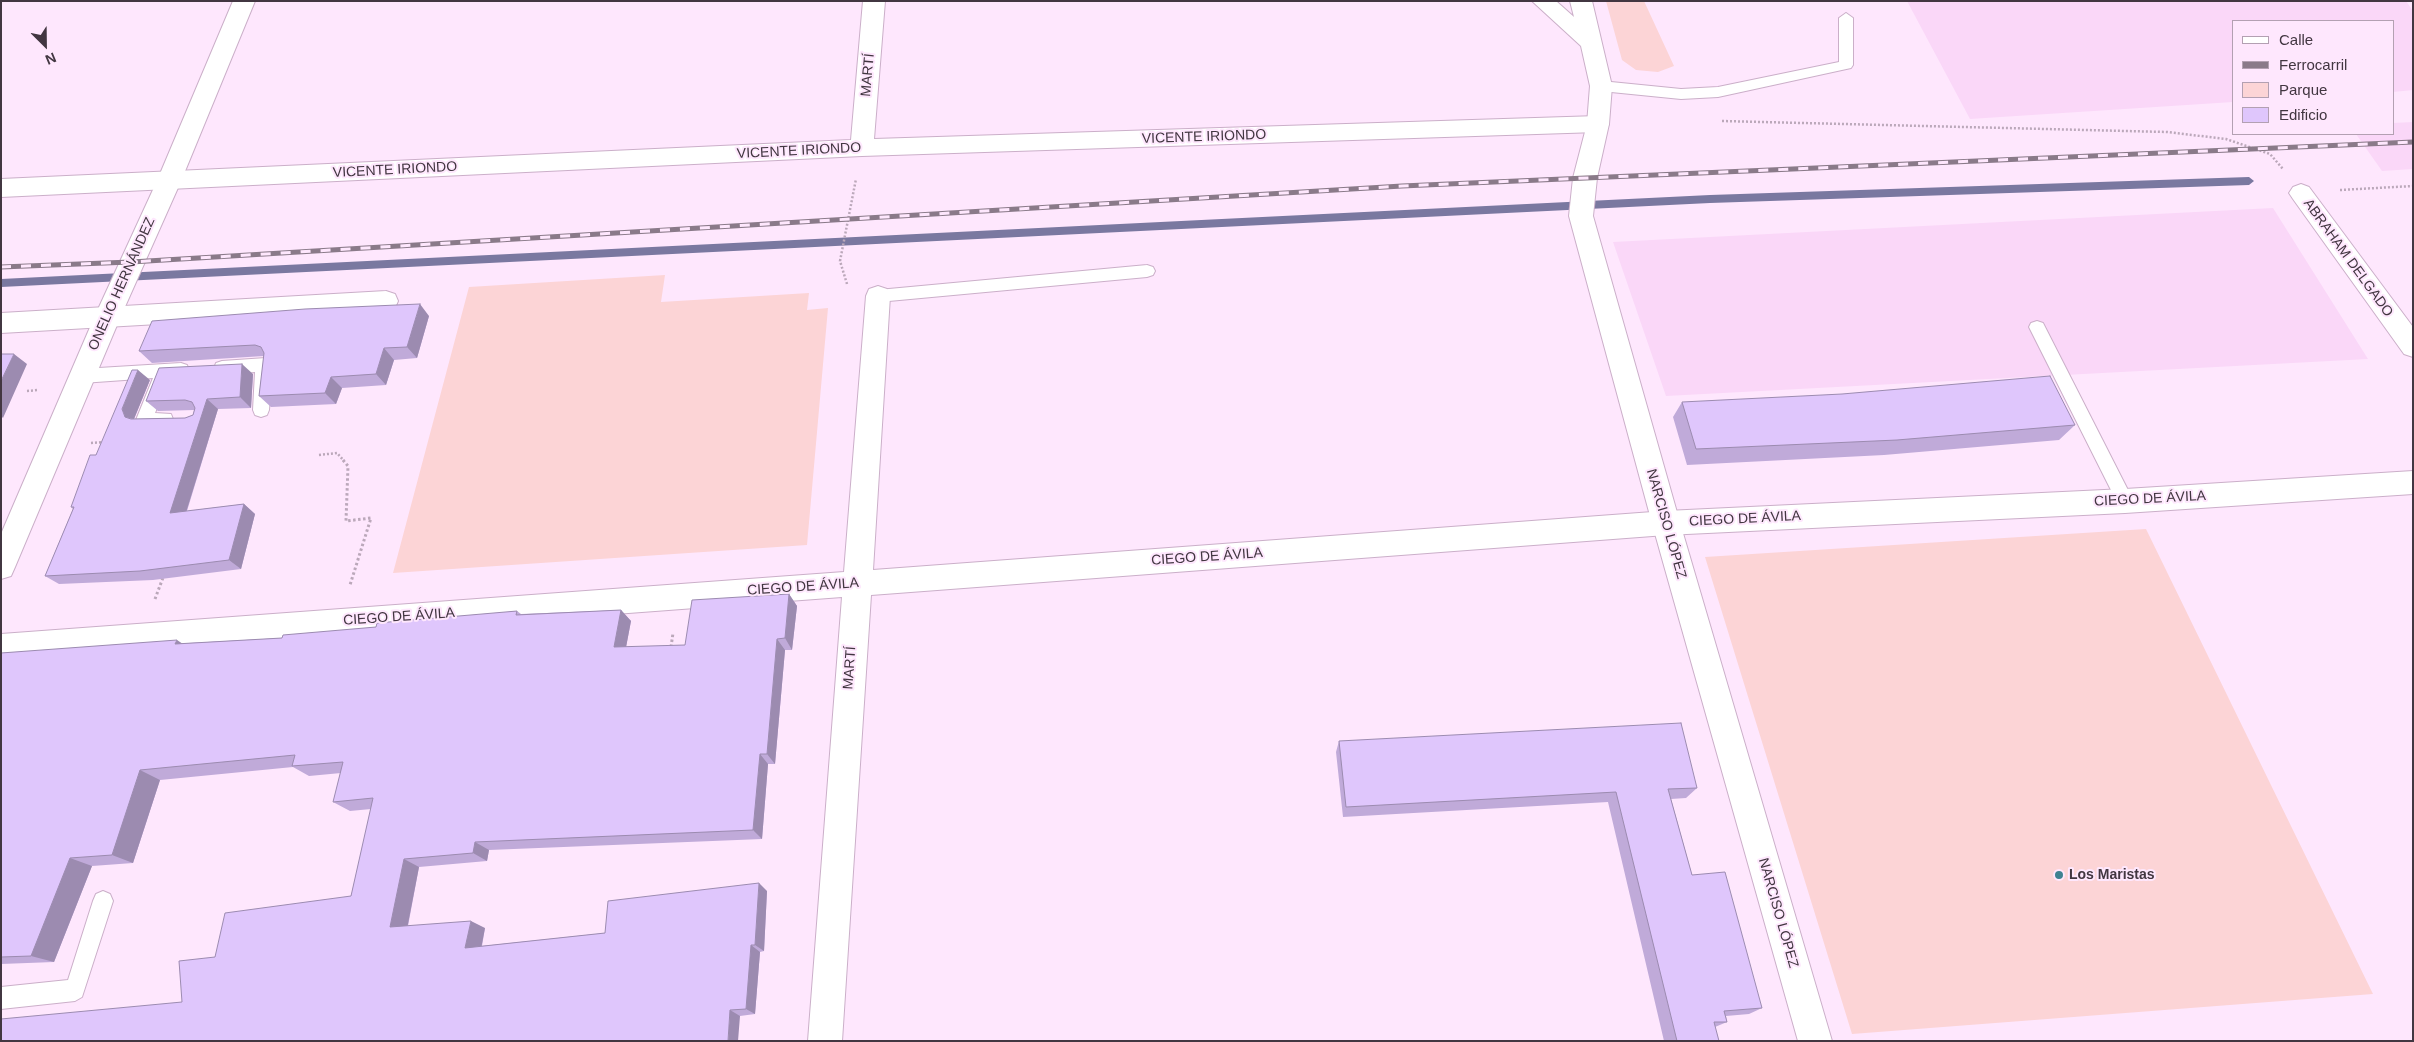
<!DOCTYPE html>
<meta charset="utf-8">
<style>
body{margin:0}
#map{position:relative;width:2414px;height:1042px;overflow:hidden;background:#fee7fd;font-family:Helvetica,sans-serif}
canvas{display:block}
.frame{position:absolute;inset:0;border:2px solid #423641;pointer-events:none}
.legend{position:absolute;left:2232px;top:20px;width:162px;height:115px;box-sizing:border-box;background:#fee7fd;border:1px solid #b3a0b2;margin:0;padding:6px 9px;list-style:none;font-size:15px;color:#423641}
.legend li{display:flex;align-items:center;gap:10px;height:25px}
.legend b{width:25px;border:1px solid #b3a0b2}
.north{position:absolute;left:20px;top:20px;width:50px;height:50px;-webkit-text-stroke:4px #fee7fd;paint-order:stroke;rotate:157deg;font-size:14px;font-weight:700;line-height:20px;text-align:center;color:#423641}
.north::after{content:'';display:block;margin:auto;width:18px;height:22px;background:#423641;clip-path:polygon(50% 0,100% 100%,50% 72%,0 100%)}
</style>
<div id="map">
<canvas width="2414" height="1042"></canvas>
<div class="frame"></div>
<ul class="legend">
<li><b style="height:6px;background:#fff"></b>Calle</li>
<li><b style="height:6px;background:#8a7a89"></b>Ferrocarril</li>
<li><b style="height:14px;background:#fcd4d6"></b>Parque</li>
<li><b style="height:14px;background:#dfc6fc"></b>Edificio</li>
</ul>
<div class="north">N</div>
</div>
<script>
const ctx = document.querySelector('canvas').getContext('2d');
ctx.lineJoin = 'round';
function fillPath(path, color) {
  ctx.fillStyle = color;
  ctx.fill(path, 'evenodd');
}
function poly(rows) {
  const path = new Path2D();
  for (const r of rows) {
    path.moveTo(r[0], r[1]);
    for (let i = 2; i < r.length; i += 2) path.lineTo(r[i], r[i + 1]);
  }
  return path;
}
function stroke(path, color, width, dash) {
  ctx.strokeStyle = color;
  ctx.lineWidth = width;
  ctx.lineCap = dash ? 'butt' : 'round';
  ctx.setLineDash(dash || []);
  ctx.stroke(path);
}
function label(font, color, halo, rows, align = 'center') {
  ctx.font = font + ' Helvetica,sans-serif';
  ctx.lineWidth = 4;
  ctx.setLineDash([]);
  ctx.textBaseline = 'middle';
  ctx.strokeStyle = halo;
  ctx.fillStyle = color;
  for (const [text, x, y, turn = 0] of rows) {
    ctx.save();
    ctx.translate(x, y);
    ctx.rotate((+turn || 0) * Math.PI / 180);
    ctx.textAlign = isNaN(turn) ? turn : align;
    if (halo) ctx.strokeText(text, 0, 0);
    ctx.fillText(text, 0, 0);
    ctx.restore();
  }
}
fillPath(poly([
 [1907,1,2406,1,2413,11,2413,90,2393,92,2393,21,2233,21,2233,102,1970,119],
 [2413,122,2413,169,2382,171,2356,134,2393,134,2393,123],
 [2273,208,2368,359,1666,396,1613,242]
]), '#fad7f8');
fillPath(poly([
 [1606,1,1644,1,1674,66,1658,72,1636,70,1622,60],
 [665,275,661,302,809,293,807,310,828,308,807,545,393,573,469,287],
 [2146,529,2373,994,1852,1034,1705,557]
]), '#fcd4d6');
fillPath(poly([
 [2249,177,2254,181,2249,185,1710,203,1,287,1,279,1710,195,2249,177]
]), '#7a78a0');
const service = poly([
 [1846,13,1853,18,1853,65,1851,68,1718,97,1681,99,1601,91,1594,86,1601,81,1681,89,1718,87,1839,62,1839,18,1846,13],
 [1147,265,1153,267,1155,271,1153,275,1147,277,878,302,872,300,870,296,872,292,878,290,1147,265],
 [2037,321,2043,323,2131,496,2134,501,2131,506,2125,508,2119,506,2029,327,2031,323,2037,321],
 [266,358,272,360,274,365,272,369,269,410,267,415,261,417,255,415,253,410,255,372,222,375,216,373,214,368,216,363,222,361,266,358],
 [181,363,187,365,189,370,187,375,163,378,167,383,155,413,171,414,173,419,171,424,165,426,144,427,138,425,136,420,153,378,82,383,76,381,74,376,76,371,82,369,181,363],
 [103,891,110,894,113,901,82,997,75,1001,1,1009,1,987,68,980,93,901,96,894,103,891]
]);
const minor = poly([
 [863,1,885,1,874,139,1598,116,1606,118,1609,124,1606,130,1598,132,862,156,1,197,1,179,851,140,863,1],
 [2301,184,2309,187,2413,327,2413,357,2404,354,2293,199,2289,193,2293,187,2301,184],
 [878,286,887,289,890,296,873,570,1666,511,2125,489,2413,471,2413,494,2125,513,1666,535,871,595,842,1041,808,1041,842,597,1,660,1,634,844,572,866,296,869,289,878,286],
 [386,291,395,294,398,301,395,308,386,311,1,333,1,313,386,291]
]);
const tertiary = poly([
 [233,1,255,1,181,181,120,318,15,567,11,576,1,579,1,534,94,318,157,181,233,1],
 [1532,1,1556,1,1574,17,1570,1,1592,1,1612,86,1609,124,1597,178,1593,216,1680,523,1832,1041,1798,1041,1652,523,1569,216,1573,178,1587,124,1590,86,1581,46,1532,1]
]);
stroke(service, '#cbafc9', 2);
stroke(minor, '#cbafc9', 2);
stroke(tertiary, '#cbafc9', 2);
stroke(poly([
 [1722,121,2167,132,2226,139,2270,154,2283,169],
 [2340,190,2413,186],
 [847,284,840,261,856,179],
 [27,391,38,390],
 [91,443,105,442],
 [319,455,337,453,344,461]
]), '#bba8ba', 2.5, [2, 2]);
stroke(poly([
 [343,460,348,466,346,521,371,518,350,585],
 [155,599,164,575],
 [671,647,673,633]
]), '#bba8ba', 3, [2.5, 2.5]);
fillPath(service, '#fff');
fillPath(minor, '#fff');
fillPath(tertiary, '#fff');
const rail = poly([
 [1,267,131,262,1402,186,2413,142]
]);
stroke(rail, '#8a7a89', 5);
stroke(rail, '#fee7fd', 3, [10]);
fillPath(poly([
 [429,316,417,358,394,360,386,385,342,388,336,404,271,407,259,396,264,356,152,363,139,351],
 [253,374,251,408,218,409,187,511,244,504,255,514,241,569,153,580,59,584,45,576,73,509,71,507,96,455,150,380,134,419,185,418,193,415,194,410,158,411,146,401],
 [1682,402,2075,425,2059,440,1884,455,1687,465,1673,417],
 [789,594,797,606,792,650,785,650,775,764,768,764,762,839,489,850,487,861,419,867,408,926,485,928,482,946,605,933,767,891,764,951,760,952,755,1014,740,1016,182,1002,215,957,351,896,371,809,350,811,333,802,341,773,309,776,293,767,160,780,133,863,92,866,54,962,1,964,1,653,282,638,517,611,521,614,621,610,631,621,626,647,685,645],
 [1339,741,1697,788,1686,798,1671,799,1692,875,1762,1008,1749,1014,1726,1016,1727,1022,1715,1027,1719,1041,1664,1041,1608,802,1343,817,1336,752]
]), '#c0aad9');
fillPath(poly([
 [420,304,429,316,417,358,407,347],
 [384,348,394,360,386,385,376,374],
 [14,354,27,364,3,418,1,416,1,381],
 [242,364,253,374,251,408,240,397],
 [138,370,150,380,134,419,125,417,122,409],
 [331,377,342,388,336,404,325,393],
 [207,399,218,409,183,522,170,513],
 [244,504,255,514,241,569,229,560],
 [789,594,797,606,792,650,785,638],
 [621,610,631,621,624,658,614,647],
 [777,639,785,650,775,764,767,754],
 [177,640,195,652,175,644],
 [760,754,768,764,762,839,753,830],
 [140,770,160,780,133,863,112,855],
 [475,842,489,850,487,861,473,853],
 [70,858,92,866,54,962,31,956],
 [404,859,419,867,406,934,390,927],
 [759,883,767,891,764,951,755,945],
 [471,921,485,928,480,954,465,948],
 [751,945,760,952,755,1014,746,1009],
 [730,1010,740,1016,738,1041,728,1041]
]), '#9c8bb0');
const building = poly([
 [420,304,407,347,384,348,376,374,331,377,325,393,259,396,264,353,261,347,255,345,139,351,152,321,305,309,420,304],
 [1,354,14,354,1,381,1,354],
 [242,364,240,397,207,399,170,513,244,504,229,560,140,571,45,576,74,507,71,507,90,455,96,455,132,370,138,370,122,409,125,417,131,419,185,418,193,415,195,408,192,402,185,400,146,401,159,368,242,364],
 [2050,376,2075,425,1897,440,1696,449,1682,402,1842,394,2050,376],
 [789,594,785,638,777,639,767,754,760,754,753,830,475,842,473,853,404,859,390,927,471,921,465,948,605,933,608,901,759,883,755,945,751,945,746,1009,730,1010,728,1041,1,1041,1,1019,182,1002,179,961,215,957,225,913,351,896,373,798,333,802,343,762,292,766,295,755,140,770,112,855,70,858,31,956,1,957,1,653,177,640,175,644,282,638,283,635,376,627,377,623,517,611,516,615,621,610,614,647,685,645,692,600,789,594],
 [1681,723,1697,788,1668,789,1692,875,1725,872,1762,1008,1724,1011,1727,1022,1714,1022,1719,1041,1677,1041,1616,792,1346,807,1339,741,1681,723]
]);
fillPath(building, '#dfc6fc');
stroke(building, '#9c8bb0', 1);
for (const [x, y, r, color] of [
 [2059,875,5,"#3e8291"]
]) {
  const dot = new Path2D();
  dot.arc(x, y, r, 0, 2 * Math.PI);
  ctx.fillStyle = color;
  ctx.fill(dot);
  stroke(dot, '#fee7fd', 2);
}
label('14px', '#423641', '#fee7fd', [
 ["MARTÍ",868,75,-85],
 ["VICENTE IRIONDO",1204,137,-2],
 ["VICENTE IRIONDO",799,151,-3],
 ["VICENTE IRIONDO",395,170,-3],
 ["ABRAHAM DELGADO",2348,258,54],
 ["ONELIO HERNÁNDEZ",122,284,-66],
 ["CIEGO DE ÁVILA",2150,499,-3],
 ["CIEGO DE ÁVILA",1745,519,-3],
 ["NARCISO LÓPEZ",1666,524,74],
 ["CIEGO DE ÁVILA",1207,557,-4],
 ["CIEGO DE ÁVILA",803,587,-4],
 ["CIEGO DE ÁVILA",399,617,-4],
 ["MARTÍ",850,668,-86],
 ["NARCISO LÓPEZ",1778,913,74]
]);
label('bold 14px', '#423641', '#fee7fd', [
 ["Los Maristas",2069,875]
], 'left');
</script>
